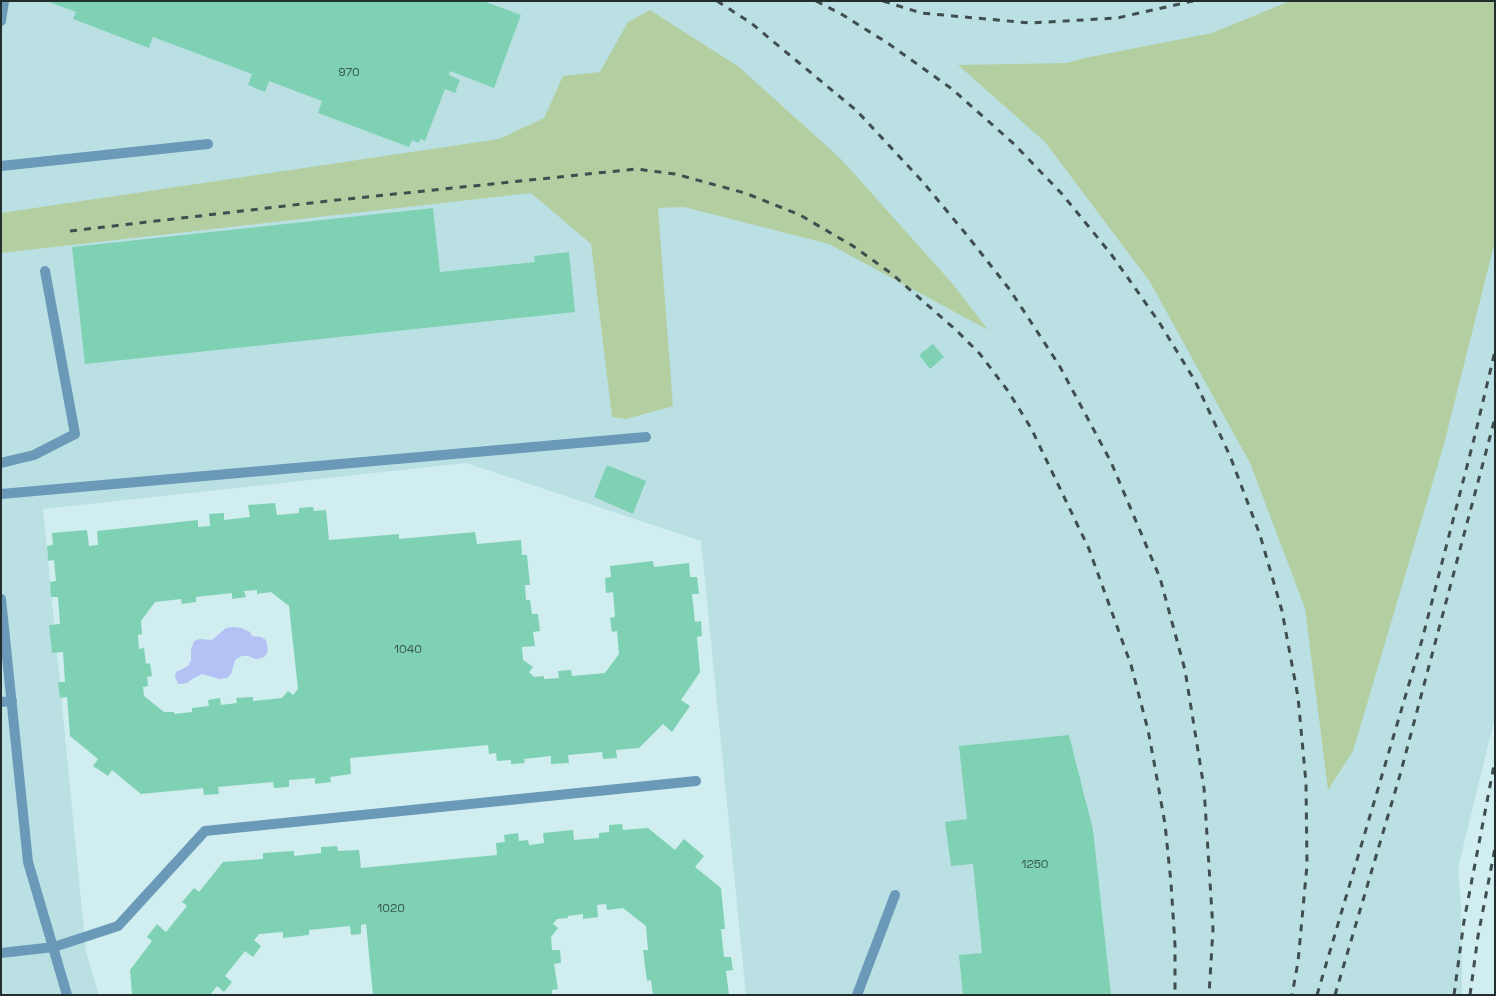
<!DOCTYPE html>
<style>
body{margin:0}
#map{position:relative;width:1496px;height:996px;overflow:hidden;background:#d0edef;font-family:"Space Grotesk",sans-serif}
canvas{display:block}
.frame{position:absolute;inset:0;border:2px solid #222d2e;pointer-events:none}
</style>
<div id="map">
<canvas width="1496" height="996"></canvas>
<div class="frame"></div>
</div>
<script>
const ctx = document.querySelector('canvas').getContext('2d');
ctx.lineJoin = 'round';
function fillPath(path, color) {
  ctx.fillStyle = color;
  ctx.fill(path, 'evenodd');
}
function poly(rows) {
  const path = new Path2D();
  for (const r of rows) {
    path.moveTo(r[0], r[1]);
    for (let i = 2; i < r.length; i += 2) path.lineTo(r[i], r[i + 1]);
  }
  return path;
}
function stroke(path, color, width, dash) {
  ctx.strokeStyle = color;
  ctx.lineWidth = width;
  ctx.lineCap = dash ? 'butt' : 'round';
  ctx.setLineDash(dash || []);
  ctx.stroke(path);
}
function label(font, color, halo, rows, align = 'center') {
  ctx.font = font + ' "Space Grotesk",sans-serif';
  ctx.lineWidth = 3;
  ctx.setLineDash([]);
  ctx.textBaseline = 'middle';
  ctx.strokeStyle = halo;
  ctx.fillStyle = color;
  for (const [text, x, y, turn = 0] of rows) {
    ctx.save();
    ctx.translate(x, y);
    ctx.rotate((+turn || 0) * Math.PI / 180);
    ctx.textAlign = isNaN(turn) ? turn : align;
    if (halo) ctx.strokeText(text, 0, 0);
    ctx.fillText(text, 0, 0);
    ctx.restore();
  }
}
fillPath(poly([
 [1,1,1495,1,1495,717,1458,868,1461,908,1462,995,746,995,701,541,466,463,43,509,86,952,99,995,1,995]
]), '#bbe0e4');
fillPath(poly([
 [1290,1,1495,1,1495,241,1444,444,1353,751,1328,790,1305,608,1250,463,1150,282,1045,142,958,65,1067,63,1085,58,1212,33],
 [650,10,739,67,840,158,952,283,988,330,829,244,684,207,658,208,673,406,626,419,612,417,591,244,531,193,1,253,1,213,499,139,544,118,563,76,600,72,628,22]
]), '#b3cfa1');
fillPath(poly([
 [234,627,241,628,250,632,252,636,261,637,266,640,268,650,266,655,262,658,256,659,248,656,242,656,238,658,235,660,231,674,227,678,220,679,202,674,192,679,187,683,178,684,175,676,176,672,188,666,191,660,191,650,194,641,200,639,212,640,226,628]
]), '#b3c1f4');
fillPath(poly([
 [46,1,483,1,521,15,494,88,450,71,449,75,460,80,455,93,445,89,425,141,420,139,419,143,412,140,409,147,318,113,322,101,269,81,265,92,248,85,252,74,153,37,149,48,73,19,76,12],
 [433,208,440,272,535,262,534,256,569,252,575,312,85,364,72,247],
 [933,344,944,357,930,369,919,355],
 [607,465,646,481,633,514,594,497],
 [275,503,277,515,299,513,299,508,313,507,314,511,326,510,329,540,399,534,399,539,475,532,477,544,521,540,522,555,527,555,530,585,525,585,526,600,530,600,532,614,538,614,540,631,533,632,535,646,522,647,523,660,533,667,529,672,534,677,544,676,544,679,559,678,558,671,571,670,572,676,605,673,619,654,617,631,612,632,610,618,615,617,613,592,606,593,605,578,611,577,610,566,653,561,654,567,689,563,690,577,697,577,699,594,692,594,695,622,701,621,702,636,697,637,700,672,681,700,690,706,672,732,663,724,639,748,616,750,617,758,603,759,602,752,568,755,569,763,551,764,551,756,524,759,525,763,511,764,511,760,497,761,496,753,489,754,488,745,350,758,351,774,330,777,331,782,315,784,315,778,289,780,289,787,274,788,273,782,218,787,219,794,204,795,203,788,141,794,112,770,108,776,93,766,98,759,70,736,67,697,60,698,58,682,65,682,63,652,52,653,49,625,60,624,58,597,51,597,50,582,56,581,54,560,48,561,47,546,53,545,52,533,87,530,89,546,98,545,97,531,198,520,198,527,210,526,209,514,224,513,224,520,250,517,248,505],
 [257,590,257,594,271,592,289,606,298,689,293,695,288,691,282,698,253,701,253,697,236,698,237,703,221,705,220,698,208,700,209,706,192,708,192,712,174,714,174,712,164,712,144,696,143,687,148,686,147,677,152,676,150,663,146,664,144,648,139,649,138,635,142,634,141,621,155,602,181,599,182,604,196,602,196,597,232,593,232,599,246,597,244,591],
 [1069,735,1093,830,1111,995,963,995,959,955,982,953,973,864,951,866,945,822,967,819,959,746],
 [622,824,623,830,648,828,675,850,684,839,704,856,695,867,721,888,725,929,721,929,724,957,731,957,733,970,726,971,729,995,653,995,651,980,647,981,643,950,648,950,646,926,623,908,607,910,606,904,597,905,598,917,583,919,583,914,568,916,568,918,557,919,553,924,558,928,551,937,552,950,560,950,561,963,554,964,558,989,552,990,552,995,373,995,366,924,361,925,361,934,351,935,350,926,309,930,309,935,283,938,283,932,259,934,254,940,261,946,253,957,245,951,225,976,232,982,224,992,217,986,210,995,132,995,130,970,152,941,147,937,157,924,166,932,187,906,182,902,194,888,199,892,223,862,263,859,263,853,294,851,294,856,321,853,321,847,337,846,338,851,359,850,361,868,497,855,496,843,505,842,504,835,518,833,519,841,528,840,529,845,544,843,543,833,573,830,574,840,599,838,599,833,609,832,609,825]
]), '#7fd1b3');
stroke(poly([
 [1,21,4,1],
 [1,166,208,144],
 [1,463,34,455,75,434,45,271],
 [1,494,646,437],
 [1,599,28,862,67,995],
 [1,702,12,701],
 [1,953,54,947,118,926,205,831,696,781],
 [857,995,895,895]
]), '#6b9ab9', 10);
stroke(poly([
 [717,1,751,23,857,111,922,181,966,234,1010,290,1059,365,1111,462,1160,578,1185,670,1204,788,1213,929,1209,995],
 [816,1,843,15,889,44,952,89,1014,144,1062,194,1111,254,1159,322,1195,381,1230,456,1260,535,1282,611,1298,697,1306,783,1307,865,1298,962,1292,995],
 [883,1,921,13,1030,23,1117,18,1193,1],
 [70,231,328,201,636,169,675,174,745,193,800,215,853,246,892,274,956,330,980,354,1008,391,1031,428,1089,549,1131,665,1148,730,1154,762,1165,824,1171,883,1175,945,1175,995],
 [1317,995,1422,640,1474,439,1495,351],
 [1335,995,1400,775,1495,418],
 [1454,995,1464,921,1495,760],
 [1470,995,1478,936,1495,848]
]), '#404e4f', 3, [7, 7]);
label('12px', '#39564f', null, [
 ["970",349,73],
 ["1040",408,650],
 ["1250",1035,865],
 ["1020",391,909]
]);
</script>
